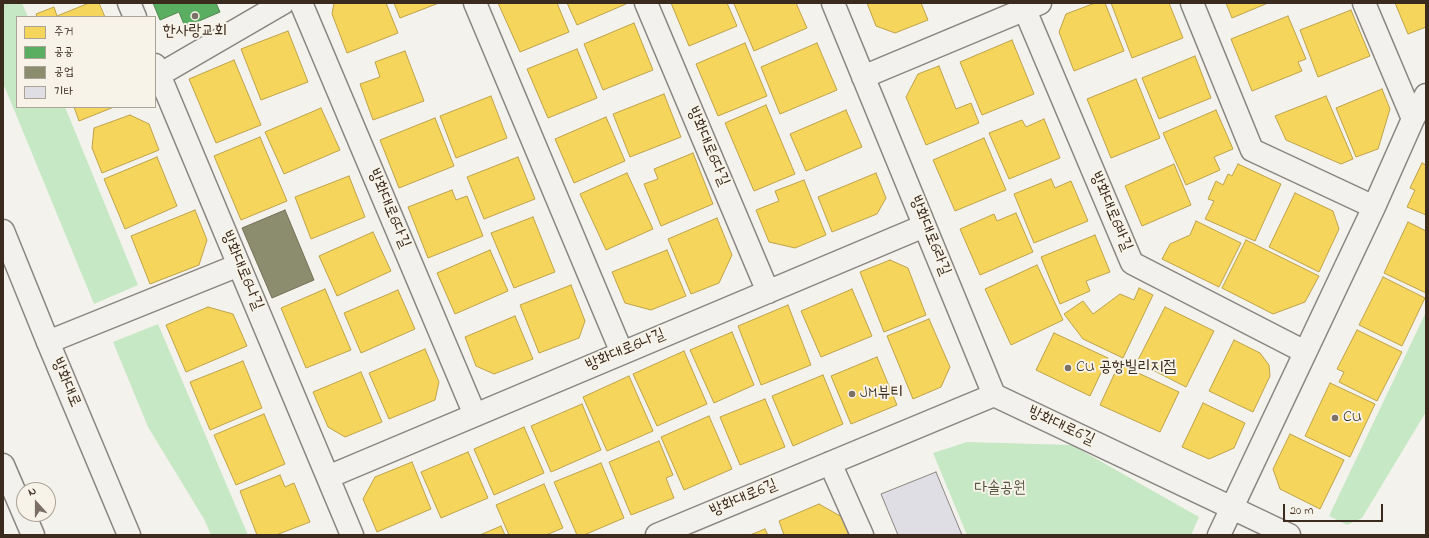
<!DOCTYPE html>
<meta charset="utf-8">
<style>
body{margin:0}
#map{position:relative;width:1429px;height:538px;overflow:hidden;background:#f4f2ec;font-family:"Indie Flower","Poor Story",sans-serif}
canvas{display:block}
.frame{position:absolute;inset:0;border:4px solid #3b2a1e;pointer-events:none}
.legend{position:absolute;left:16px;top:16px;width:140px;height:92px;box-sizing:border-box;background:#f7f3e8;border:1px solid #aca397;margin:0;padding:5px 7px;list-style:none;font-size:12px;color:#3b2a1e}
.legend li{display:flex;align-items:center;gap:8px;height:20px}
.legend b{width:20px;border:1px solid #aca397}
.north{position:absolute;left:16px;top:482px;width:40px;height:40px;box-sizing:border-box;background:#f7f3e8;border:1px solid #aca397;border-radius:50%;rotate:339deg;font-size:11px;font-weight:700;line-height:16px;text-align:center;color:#3b2a1e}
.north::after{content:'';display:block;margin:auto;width:14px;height:18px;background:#7c7066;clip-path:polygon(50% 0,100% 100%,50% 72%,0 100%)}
.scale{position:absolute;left:1283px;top:504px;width:100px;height:18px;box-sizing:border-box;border:2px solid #3b2a1e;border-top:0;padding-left:5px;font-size:12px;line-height:14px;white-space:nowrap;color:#3b2a1e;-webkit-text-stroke:3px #f7f3e8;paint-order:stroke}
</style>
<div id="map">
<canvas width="1429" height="538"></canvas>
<div class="frame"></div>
<ul class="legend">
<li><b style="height:11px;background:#f6d55c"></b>주거</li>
<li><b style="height:11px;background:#5aae61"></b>공공</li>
<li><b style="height:11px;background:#8c8c6e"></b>공업</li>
<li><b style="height:11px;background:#e0dee5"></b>기타</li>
</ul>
<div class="north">N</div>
<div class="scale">20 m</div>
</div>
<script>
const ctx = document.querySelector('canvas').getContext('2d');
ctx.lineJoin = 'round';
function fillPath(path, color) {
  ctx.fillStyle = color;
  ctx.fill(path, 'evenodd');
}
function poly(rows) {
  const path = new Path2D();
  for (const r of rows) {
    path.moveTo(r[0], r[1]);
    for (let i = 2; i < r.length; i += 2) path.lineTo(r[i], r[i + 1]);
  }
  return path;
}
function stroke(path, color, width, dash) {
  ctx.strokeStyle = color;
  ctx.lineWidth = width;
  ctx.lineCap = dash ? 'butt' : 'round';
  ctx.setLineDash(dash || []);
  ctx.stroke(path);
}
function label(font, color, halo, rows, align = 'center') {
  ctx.font = font + ' "Indie Flower","Poor Story",sans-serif';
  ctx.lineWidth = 4;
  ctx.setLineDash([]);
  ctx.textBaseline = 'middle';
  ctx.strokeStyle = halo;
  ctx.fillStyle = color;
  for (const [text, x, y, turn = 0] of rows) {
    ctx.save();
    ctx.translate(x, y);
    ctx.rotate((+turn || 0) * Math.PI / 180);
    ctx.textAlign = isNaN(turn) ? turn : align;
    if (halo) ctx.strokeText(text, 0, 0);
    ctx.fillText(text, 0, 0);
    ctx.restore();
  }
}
fillPath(poly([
 [3,3,22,3,28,17,17,17,17,107,65,107,138,285,94,304,3,83],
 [1426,312,1426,412,1362,518,1347,525,1329,516],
 [158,324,248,535,211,535,204,519,148,427,113,342],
 [967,442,1072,445,1199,517,1191,535,967,535,933,453]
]), '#c7e8c5');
const homes = poly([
 [89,3,99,3,105,17,37,17,36,14,54,7,57,16,89,3],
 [334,3,386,3,398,33,347,53,332,14,334,3],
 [394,3,439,3,400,18,394,3],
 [498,3,557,3,569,32,520,52,498,3],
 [567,3,626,3,626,4,577,25,567,3],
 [671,3,727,3,737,26,689,46,671,3],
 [736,3,796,3,807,28,754,51,734,4,736,3],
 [867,3,921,3,928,20,895,33,876,26,867,3],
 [1095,3,1105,3,1124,51,1074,71,1059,32,1066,14,1095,3],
 [1111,3,1169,3,1183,38,1132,58,1111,3],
 [1226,3,1268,3,1232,18,1226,3],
 [1395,3,1426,3,1426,27,1408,34,1395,3],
 [1351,10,1370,56,1318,77,1300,30,1351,10],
 [1288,16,1306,59,1298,62,1302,71,1252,91,1231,39,1288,16],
 [634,23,653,70,603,90,584,44,634,23],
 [288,31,308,82,261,100,241,49,288,31],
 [1012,40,1034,94,982,115,960,62,1012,40],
 [745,43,767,96,718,116,696,64,745,43],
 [817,43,837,90,780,114,761,67,817,43],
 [577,49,597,98,548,118,527,69,577,49],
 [405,51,424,101,373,120,360,84,380,77,375,62,405,51],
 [1195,56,1211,98,1159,119,1142,78,1195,56],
 [234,60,261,125,216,143,189,79,234,60],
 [939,66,956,109,971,103,979,123,926,145,906,97,918,74,939,66],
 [1136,79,1160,138,1111,158,1087,99,1136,79],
 [1382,89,1390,109,1378,149,1356,157,1336,108,1382,89],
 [664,94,681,137,630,157,613,114,664,94],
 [491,96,507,138,456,158,440,116,491,96],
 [1326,96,1353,159,1341,164,1286,140,1275,116,1326,96],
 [766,105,795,174,754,191,725,123,766,105],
 [74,107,114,107,79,121,74,107],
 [321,108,340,150,284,174,265,132,321,108],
 [846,110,862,147,806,171,790,134,846,110],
 [1216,110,1233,149,1214,157,1220,170,1186,185,1163,133,1216,110],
 [130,115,149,124,159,150,102,173,92,148,94,128,130,115],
 [606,117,625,161,574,183,555,139,606,117],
 [435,118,454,166,399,188,380,140,435,118],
 [1044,119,1060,158,1009,179,989,133,1022,120,1026,127,1044,119],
 [260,137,287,201,241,220,214,156,260,137],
 [984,138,1006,190,955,211,933,160,984,138],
 [693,153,713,204,661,226,644,184,658,179,654,169,693,153],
 [157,157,177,206,125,229,104,179,157,157],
 [518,157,535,199,484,219,467,177,518,157],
 [1422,163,1426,165,1426,215,1407,207,1415,190,1410,188,1422,163],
 [1174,164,1191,205,1142,226,1125,186,1174,164],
 [1238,164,1281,184,1255,241,1205,219,1214,201,1208,199,1216,181,1223,185,1228,174,1232,176,1238,164],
 [627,173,653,229,606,250,580,194,627,173],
 [876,173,886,198,877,214,832,232,818,197,876,173],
 [349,176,365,217,311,239,295,197,349,176],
 [1051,179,1055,188,1071,181,1088,221,1034,243,1014,194,1051,179],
 [804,180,826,235,795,248,769,242,756,210,779,201,775,191,804,180],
 [452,190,456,200,467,196,483,236,428,258,408,207,452,190],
 [1295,193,1333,211,1339,229,1319,272,1269,247,1295,193],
 [195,210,207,240,199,265,150,284,131,236,195,210],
 [1016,213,1033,252,980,275,960,229,994,214,997,221,1016,213],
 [533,217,555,272,514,288,491,233,533,217],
 [717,218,732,255,719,283,691,294,668,239,717,218],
 [1196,221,1241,243,1219,287,1162,259,1170,244,1190,235,1196,221],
 [1408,222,1426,231,1426,293,1384,273,1408,222],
 [373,232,391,271,337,296,319,256,373,232],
 [1095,235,1110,272,1086,281,1090,291,1060,304,1041,257,1095,235],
 [1246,240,1319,276,1305,302,1273,314,1222,288,1246,240],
 [490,250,508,291,455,314,437,273,490,250],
 [667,250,686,296,651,310,625,303,612,272,667,250],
 [890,260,908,268,926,315,884,332,860,272,890,260],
 [1037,265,1063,320,1011,345,985,289,1037,265],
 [1383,277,1425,298,1402,346,1359,325,1383,277],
 [571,285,585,321,579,338,539,353,520,305,571,285],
 [1139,288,1153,295,1123,358,1083,339,1064,314,1083,301,1093,314,1120,294,1134,300,1139,288],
 [325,289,351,350,306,368,281,308,325,289],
 [852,289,872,336,821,357,801,311,852,289],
 [398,290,415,329,361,353,344,313,398,290],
 [788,305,811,365,761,385,738,326,788,305],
 [208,307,233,314,247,346,186,372,166,325,208,307],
 [1165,307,1214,331,1186,387,1137,362,1165,307],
 [515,316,533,359,494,374,476,366,465,337,515,316],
 [929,319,950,367,941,387,913,399,887,336,929,319],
 [1357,330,1402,352,1377,401,1339,382,1344,372,1337,369,1357,330],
 [732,332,754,385,714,403,690,350,732,332],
 [1054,333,1108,358,1090,396,1036,370,1054,333],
 [1234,340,1260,353,1269,365,1270,376,1253,412,1209,391,1234,340],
 [425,349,439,382,435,400,389,419,369,373,425,349],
 [684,351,707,404,657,426,633,374,684,351],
 [877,357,897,405,851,424,831,376,877,357],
 [243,361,262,408,210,430,190,382,243,361],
 [1119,364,1179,392,1160,432,1100,405,1119,364],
 [361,372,382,422,345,437,328,427,313,392,361,372],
 [823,375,843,424,793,446,772,396,823,375],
 [629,376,653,431,607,451,583,397,629,376],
 [1330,383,1375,404,1350,457,1305,436,1330,383],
 [765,399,785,447,740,465,720,417,765,399],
 [1203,403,1245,423,1234,448,1209,459,1182,447,1203,403],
 [582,404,601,450,551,472,531,426,582,404],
 [264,414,285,464,236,485,214,435,264,414],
 [709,416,732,469,684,490,661,437,709,416],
 [524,427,544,473,494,495,474,449,524,427],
 [1290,434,1344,460,1320,509,1280,489,1273,469,1290,434],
 [659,441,673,475,666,478,674,498,631,515,609,462,659,441],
 [468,452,488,498,441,518,421,472,468,452],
 [412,462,431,509,377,532,363,499,375,477,412,462],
 [601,463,624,518,584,535,577,535,554,482,601,463],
 [280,475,285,487,294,483,310,522,276,535,257,535,240,491,280,475],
 [544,484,563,528,546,535,509,535,496,505,544,484],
 [819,504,842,517,849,535,784,535,779,521,819,504],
 [501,526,505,535,480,535,501,526],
 [765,529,768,535,750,535,765,529]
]);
fillPath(homes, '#f6d55c');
stroke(homes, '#bea249', 1);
const public = poly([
 [153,3,216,3,220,12,185,27,179,12,160,20,153,3]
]);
fillPath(public, '#5aae61');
stroke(public, '#51864d', 1);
const industry = poly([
 [285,210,314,280,272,298,242,228,285,210]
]);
fillPath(industry, '#8c8c6e');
stroke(industry, '#746f56', 1);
const building = poly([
 [936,472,962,535,898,535,881,494,936,472]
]);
fillPath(building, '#e0dee5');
stroke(building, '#898580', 1);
const minor = poly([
 [129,3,135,17],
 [301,3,475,415],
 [475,3,622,353],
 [646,3,768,292],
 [833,3,994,395],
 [1022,3,1132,263,1305,352],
 [1192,3,1252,150,1374,207],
 [1364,3,1413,119],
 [155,65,352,535],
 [159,75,283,3],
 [863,77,1040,3],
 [48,342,239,265],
 [830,463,862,535],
 [328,477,924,226],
 [657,535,994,395,1289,535],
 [1219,535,1374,207,1413,119,1426,95]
]);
const major = poly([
 [3,231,48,342,129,535],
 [3,465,33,535]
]);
stroke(minor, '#898580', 25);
stroke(major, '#898580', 25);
stroke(minor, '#f2f1ed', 22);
stroke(major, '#f2f1ed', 22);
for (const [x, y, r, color] of [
 [195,16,4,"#7c7066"],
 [1068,368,4,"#7c7066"],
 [852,394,4,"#7c7066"],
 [1335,418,4,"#7c7066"]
]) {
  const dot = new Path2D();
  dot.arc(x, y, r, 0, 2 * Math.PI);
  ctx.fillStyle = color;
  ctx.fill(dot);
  stroke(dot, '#f7f3e8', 1.5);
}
label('16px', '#3b2a1e', '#f7f3e8', [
 ["한사랑교회",195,32,"center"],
 ["CU 공항빌리지점",1076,368],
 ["JM뷰티",860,394],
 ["CU",1343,418]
], 'left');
label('16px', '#3b2a1e', '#f7f3e8', [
 ["방화대로6다길",707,147,67],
 ["방화대로6다길",388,209,67],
 ["방화대로6바길",1110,212,67],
 ["방화대로6라길",929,236,68],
 ["방화대로6나길",241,271,67],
 ["방화대로6나길",626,351,-23],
 ["방화대로",65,383,67],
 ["방화대로6길",1061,427,25],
 ["방화대로6길",744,499,-23]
]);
label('16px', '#555740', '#f7f3e8', [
 ["다솔공원",1000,489]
]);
</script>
